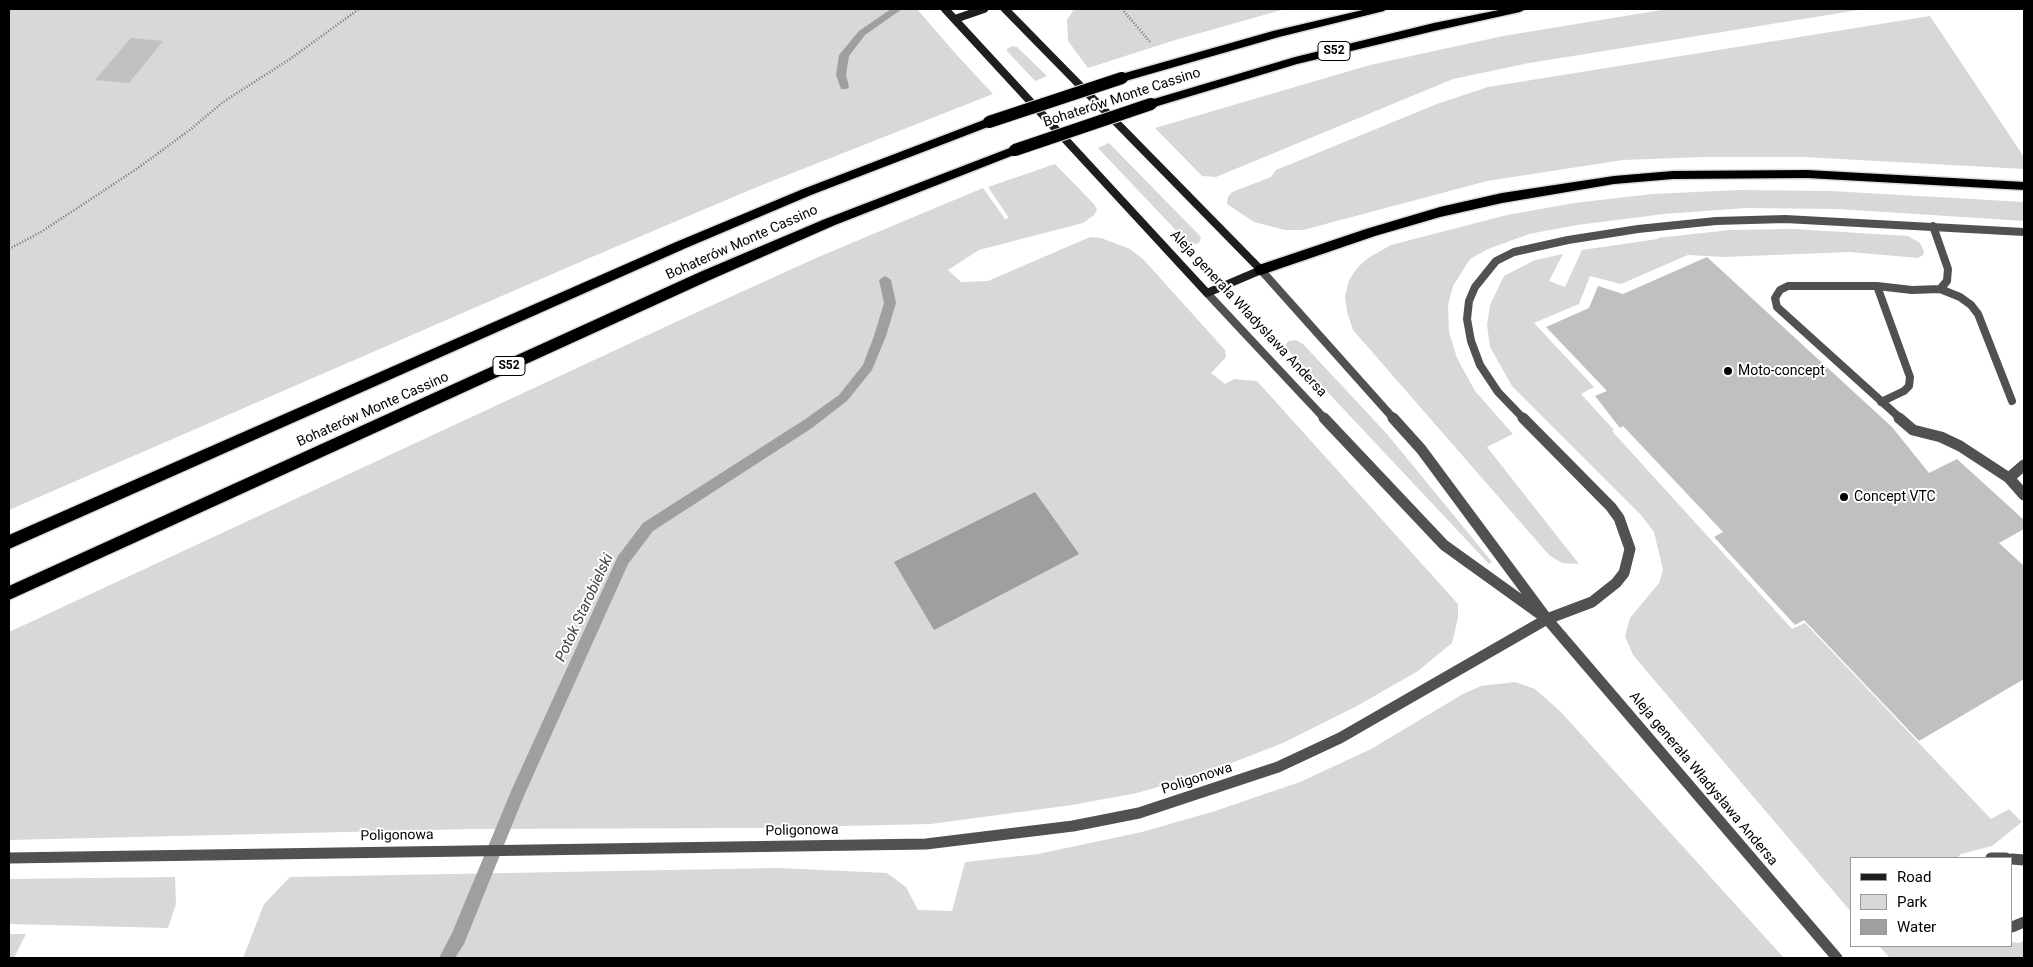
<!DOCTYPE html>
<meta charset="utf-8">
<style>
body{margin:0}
#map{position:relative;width:2033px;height:967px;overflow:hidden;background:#fff;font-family:Roboto,sans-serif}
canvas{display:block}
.frame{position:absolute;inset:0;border:10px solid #000;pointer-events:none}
.legend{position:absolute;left:1850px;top:857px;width:162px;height:90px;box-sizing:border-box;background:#fff;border:1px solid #999;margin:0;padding:6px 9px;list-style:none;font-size:15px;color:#000}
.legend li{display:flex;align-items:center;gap:10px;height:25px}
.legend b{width:25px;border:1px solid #999}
</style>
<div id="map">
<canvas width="2033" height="967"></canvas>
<div class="frame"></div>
<ul class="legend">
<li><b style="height:6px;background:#1e1e1e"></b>Road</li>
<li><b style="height:14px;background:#d8d8d8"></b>Park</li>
<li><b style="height:14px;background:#9f9f9f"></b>Water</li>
</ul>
</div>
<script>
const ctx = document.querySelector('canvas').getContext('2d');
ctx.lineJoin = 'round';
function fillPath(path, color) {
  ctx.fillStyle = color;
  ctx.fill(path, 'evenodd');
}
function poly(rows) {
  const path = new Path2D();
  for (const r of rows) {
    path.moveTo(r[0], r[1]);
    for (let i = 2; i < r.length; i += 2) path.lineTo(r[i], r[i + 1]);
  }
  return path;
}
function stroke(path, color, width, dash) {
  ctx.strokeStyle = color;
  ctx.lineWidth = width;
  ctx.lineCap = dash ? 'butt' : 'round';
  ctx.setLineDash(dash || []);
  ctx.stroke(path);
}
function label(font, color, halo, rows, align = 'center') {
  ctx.font = font + ' Roboto,sans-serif';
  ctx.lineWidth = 4;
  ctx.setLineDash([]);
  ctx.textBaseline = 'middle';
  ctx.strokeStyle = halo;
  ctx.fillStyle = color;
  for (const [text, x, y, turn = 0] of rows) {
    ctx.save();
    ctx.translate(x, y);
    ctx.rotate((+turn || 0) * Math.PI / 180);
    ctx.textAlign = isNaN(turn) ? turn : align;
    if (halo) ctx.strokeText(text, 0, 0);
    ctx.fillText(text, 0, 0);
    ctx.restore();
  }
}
fillPath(poly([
 [9,9,917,9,955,53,993,94,757,187,587,259,9,510],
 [1074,9,1285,9,1172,41,1088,68,1068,41,1067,20],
 [1668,9,1865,9,1529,63,1453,79,1216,177,1202,176,1155,128,1370,65,1503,36],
 [1930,16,2024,157,2024,169,1804,157,1705,157,1623,160,1487,181,1303,230,1285,230,1254,222,1227,204,1228,197,1232,192,1271,177,1276,170,1437,104,1488,87],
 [1012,46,1017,47,1047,76,1035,81,1007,51,1007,49],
 [1109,143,1201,237,1199,243,1192,245,1187,242,1098,148],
 [1055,164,1094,204,1097,210,1094,215,1083,223,979,250,948,270,961,282,988,281,1090,237,1101,238,1130,249,1143,259,1225,350,1226,357,1211,373,1225,384,1234,379,1257,381,1458,604,1458,618,1452,643,1418,671,1357,706,1283,743,1203,774,1137,793,1072,805,931,824,754,828,471,829,9,840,9,632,706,308,816,258,904,221,983,188,1005,219,1009,218,988,187],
 [1739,190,1831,191,2024,202,2024,221,1839,209,1746,208,1664,214,1577,225,1529,234,1488,249,1470,259,1453,286,1448,305,1449,332,1457,358,1475,391,1513,434,1487,447,1579,564,1562,563,1549,555,1353,330,1347,312,1345,296,1349,280,1358,267,1368,258,1391,245,1507,215,1574,203,1652,194],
 [1793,229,1908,236,1920,243,1924,251,1923,255,1918,258,1850,252,1724,257,1688,255,1621,284,1590,276,1579,304,1534,323,1594,387,1581,394,1614,430,1612,431,1792,629,1805,623,1991,819,2009,809,2022,822,1992,846,1961,854,1957,858,1852,858,1852,913,1633,655,1625,636,1630,618,1659,583,1663,570,1654,532,1641,515,1512,386,1490,347,1487,325,1490,305,1504,276,1535,260,1563,254,1549,281,1565,287,1582,250,1658,239,1657,238,1730,230],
 [1296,340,1303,344,1387,434,1492,562,1489,564,1288,350,1286,344,1289,341],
 [1515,682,1535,689,1560,711,1784,958,243,958,264,904,290,877,778,868,887,873,906,887,918,910,952,911,965,862,1038,854,1142,832,1215,811,1300,782,1371,749,1463,694,1481,686],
 [175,877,176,904,168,928,9,924,9,879],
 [9,934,26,934,14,958,9,958],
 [2024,941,2024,958,1890,958,1879,946,2012,946,2012,942,2019,943]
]), '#d8d8d8');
fillPath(poly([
 [1035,492,1079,554,934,630,894,562]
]), '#9f9f9f');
fillPath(poly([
 [891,9,902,9,865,35,849,56,846,75,849,87,847,89,841,89,836,75,839,55,859,31,891,9],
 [885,276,891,280,896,303,886,336,872,370,847,401,812,428,653,531,628,564,523,798,464,944,455,958,439,958,452,933,512,789,618,556,643,523,804,420,839,395,863,365,874,336,884,303,879,280,885,276]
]), '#9f9f9f');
fillPath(poly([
 [131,38,163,41,129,83,95,80],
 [1707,257,1892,427,1929,473,1957,459,2024,520,2024,529,1999,543,2024,566,2024,679,1919,741,1804,620,1795,625,1714,537,1723,532,1623,426,1620,428,1595,396,1607,391,1546,327,1589,308,1598,286,1623,294]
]), '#c0c0c0');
const motorway = poly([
 [1367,9,1386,9,1384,11,1279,37,1122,82,1116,78,1118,75,1273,31,1367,9],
 [1504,9,1526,9,1520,12,1434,31,1297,64,1151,108,1145,104,1147,101,1295,57,1434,23,1504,9],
 [989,118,993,119,995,122,993,125,811,195,686,248,9,549,9,535,676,242,803,189,989,118],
 [1015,146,1021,150,1019,153,835,225,710,280,9,600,9,586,700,272,825,219,1015,146],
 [1807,170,2024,182,2024,190,1807,178,1673,179,1614,184,1502,203,1440,217,1375,236,1261,275,1256,274,1254,270,1256,266,1366,229,1440,207,1502,193,1614,176,1673,171,1807,170]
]);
stroke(motorway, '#dbdbdb', 3);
stroke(poly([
 [1122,9,1151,43],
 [9,249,41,232,138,168,191,129,223,102,290,59,359,9]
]), '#737373', 2.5, [1, 2]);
stroke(poly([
 [1877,286,1910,377,1909,386,1904,391,1881,402],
 [1940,289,1960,297,1971,305,1978,314,2012,401],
 [1901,419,1777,307,1775,298,1780,290,1788,286,1877,286,1912,290,1940,289,1947,281,1948,269,1933,226]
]), '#515151', 8);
stroke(poly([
 [1899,418,1913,430,1941,437,1960,446,2009,478,2024,495],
 [2009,478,2024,465],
 [1991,858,2006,858],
 [2012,859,2024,860],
 [2012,927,2024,922]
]), '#515151', 11);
stroke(poly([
 [1524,419,1498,392,1480,365,1471,341,1467,319,1469,301,1475,287,1496,261,1514,252,1568,240,1638,229,1716,221,1785,219,2024,232]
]), '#515151', 8);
stroke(poly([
 [9,858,926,844,1073,826,1139,813,1278,767,1340,738,1547,619,1592,602,1616,583,1624,573,1630,549,1619,518,1611,507,1523,418]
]), '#515151', 11);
stroke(poly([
 [1261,270,1394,419],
 [1207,293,1325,419]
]), '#515151', 8);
stroke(poly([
 [1324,418,1444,545,1540,614],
 [1393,418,1421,449,1547,619,1837,958]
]), '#515151', 11);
stroke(poly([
 [945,9,1207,293,1261,270,1005,9],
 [955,19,984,9]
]), '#1e1e1e', 8);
fillPath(motorway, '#000');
const motorwayBridge = poly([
 [989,122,1122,78],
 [1015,150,1151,104]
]);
stroke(motorwayBridge, '#dbdbdb', 14, []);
stroke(motorwayBridge, '#000', 12);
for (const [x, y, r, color] of [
 [1728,371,5,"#000"],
 [1844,497,5,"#000"]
]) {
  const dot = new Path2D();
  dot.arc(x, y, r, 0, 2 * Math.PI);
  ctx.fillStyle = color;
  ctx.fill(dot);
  stroke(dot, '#fff', 2);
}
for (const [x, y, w] of [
 [1334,51,32],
 [509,366,32]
]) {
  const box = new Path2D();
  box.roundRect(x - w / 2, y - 9.5, w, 19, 4);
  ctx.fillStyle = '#fff';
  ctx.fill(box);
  stroke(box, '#000', 1);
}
label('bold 12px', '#000', null, [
 ["S52",1334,51],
 ["S52",509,366]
]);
label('14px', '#000', '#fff', [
 ["Bohaterów Monte Cassino",1122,98,-18],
 ["Bohaterów Monte Cassino",742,243,-24],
 ["Aleja generała Władysława Andersa",1248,314,47],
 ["Bohaterów Monte Cassino",373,410,-24],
 ["Poligonowa",1197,779,-18],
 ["Aleja generała Władysława Andersa",1703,779,50],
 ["Poligonowa",802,831,-1],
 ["Poligonowa",397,836,-1]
]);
label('14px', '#000', '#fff', [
 ["Moto-concept",1738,371],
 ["Concept VTC",1854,497]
], 'left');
label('italic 15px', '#404040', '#fff', [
 ["Potok Starobielski",585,608,-65]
]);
</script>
